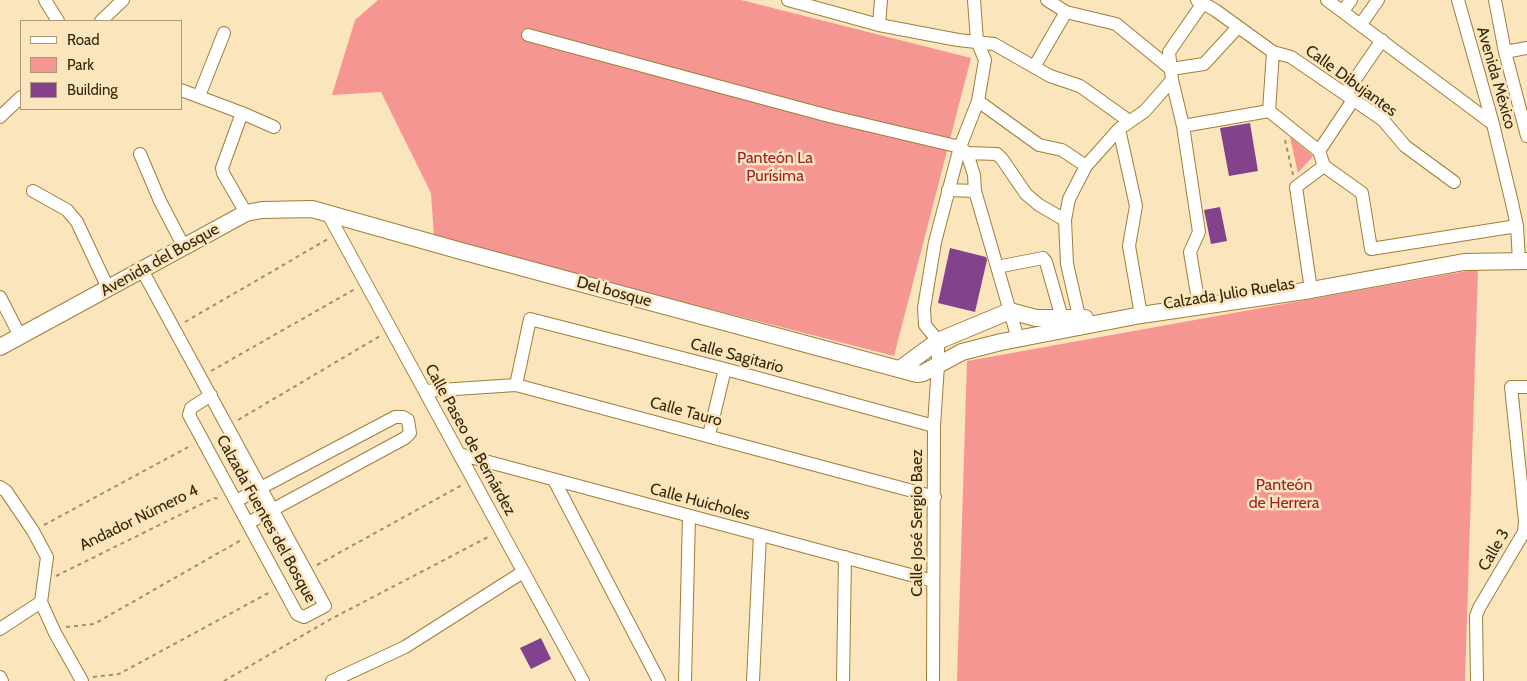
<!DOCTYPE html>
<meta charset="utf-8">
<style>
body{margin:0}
#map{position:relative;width:1527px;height:681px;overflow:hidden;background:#fbe5bd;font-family:Cabin,sans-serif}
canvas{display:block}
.legend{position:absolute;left:20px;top:20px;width:162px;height:90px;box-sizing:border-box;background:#fbe5bd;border:1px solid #ac9975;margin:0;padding:6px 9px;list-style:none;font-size:15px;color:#35270a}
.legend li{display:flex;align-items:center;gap:10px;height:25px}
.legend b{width:25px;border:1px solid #ac9975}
</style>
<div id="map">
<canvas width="1527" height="681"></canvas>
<ul class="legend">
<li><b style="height:6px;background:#fff"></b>Road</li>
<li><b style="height:14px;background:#f69693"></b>Park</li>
<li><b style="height:14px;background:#82428c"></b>Building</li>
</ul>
</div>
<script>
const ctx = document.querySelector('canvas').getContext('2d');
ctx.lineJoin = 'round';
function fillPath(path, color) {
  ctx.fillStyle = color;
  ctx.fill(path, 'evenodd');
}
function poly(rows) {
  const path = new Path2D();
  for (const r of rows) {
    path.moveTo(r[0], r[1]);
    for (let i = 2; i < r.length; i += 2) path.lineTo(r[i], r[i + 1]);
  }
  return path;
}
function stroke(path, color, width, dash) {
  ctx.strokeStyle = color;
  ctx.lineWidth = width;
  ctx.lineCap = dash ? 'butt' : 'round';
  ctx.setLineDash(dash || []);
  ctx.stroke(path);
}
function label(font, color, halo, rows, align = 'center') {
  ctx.font = font + ' Cabin,sans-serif';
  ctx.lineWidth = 5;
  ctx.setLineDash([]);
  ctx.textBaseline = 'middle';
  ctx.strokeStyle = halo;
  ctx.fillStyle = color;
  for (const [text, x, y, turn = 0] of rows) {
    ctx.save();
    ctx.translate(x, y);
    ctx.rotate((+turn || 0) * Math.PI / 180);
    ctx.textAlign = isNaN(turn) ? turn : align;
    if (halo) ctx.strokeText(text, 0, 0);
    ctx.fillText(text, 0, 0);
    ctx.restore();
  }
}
fillPath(poly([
 [378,0,741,0,971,58,894,356,434,238,431,193,381,92,332,95,355,20],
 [1290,137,1313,156,1298,173],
 [1478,269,1465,681,957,681,967,361]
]), '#f69693');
fillPath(poly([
 [1250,123,1258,171,1229,176,1220,128],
 [1220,207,1227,241,1211,244,1204,210],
 [950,248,986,257,987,260,975,312,938,303],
 [541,638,551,659,531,669,520,648]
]), '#82428c');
const minor = poly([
 [45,0,58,21],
 [788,0,879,25,958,40,994,44,1050,76,1080,86,1129,121],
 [1047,0,1066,12,1116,24,1171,69,1204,64,1238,27],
 [1197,0,1215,10,1273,52,1291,57,1383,120,1405,146,1454,182],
 [1327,0,1493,124],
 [1458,0,1493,124,1512,203,1517,226,1519,261],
 [1495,0,1505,52,1527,136],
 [1343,11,1351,0],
 [101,21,123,0],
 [1361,24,1378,0],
 [879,25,881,0],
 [528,35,829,116,960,147,967,153,974,175,975,191,1018,339],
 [1505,52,1527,48],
 [1034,67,1066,12],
 [181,90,242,113,274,127],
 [1345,94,1382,40],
 [199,96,224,33],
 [978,101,1039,145,1062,150,1086,166],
 [1269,111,1319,151],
 [1269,111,1273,52],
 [242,113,222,168,223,173,246,213],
 [0,117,21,97],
 [1183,126,1269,111],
 [1119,129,1136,206,1129,246,1141,315],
 [1319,151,1353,100],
 [967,153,997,154,1002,159,1026,194,1039,205,1065,220],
 [140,154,160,201,184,247],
 [1324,166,1362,193,1371,249,1517,226],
 [948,190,975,191],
 [33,191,67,210,77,222,108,288],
 [328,214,583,681],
 [997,267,1043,258,1046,262,1064,325],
 [142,270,325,606,304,617,297,614,189,415,191,408,211,395],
 [1311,290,1296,187,1324,166,1319,151],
 [0,297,20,336],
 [1199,306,1190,252,1199,232,1183,126,1172,80,1169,52,1203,3],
 [1081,325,1067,264,1065,220,1069,199,1086,166,1119,129,1145,111,1172,80],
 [516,385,530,319,725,369,934,426],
 [425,391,516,385,935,497],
 [709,435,725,369],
 [459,454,933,581],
 [554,480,659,681],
 [0,487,6,491,33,531,47,557,41,602,55,633,82,681],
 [236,501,395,417,403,417,408,420,410,433,405,438,248,523],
 [0,629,41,602],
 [0,677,2,681],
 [332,681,405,647,523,572],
 [685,681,689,516],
 [753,681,760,535],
 [843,681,845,557],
 [933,681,934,426,938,365,938,341,925,325,924,308,935,242,960,147,978,101,985,60,977,41,974,0],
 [1477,681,1476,616,1479,608,1524,532,1525,521,1511,387,1527,387]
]);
const major = poly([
 [0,347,246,213,262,210,312,209,461,251,917,374,923,373,962,352,1001,342,1141,315,1311,290,1464,262,1527,261],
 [900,369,938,341,1010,311,1036,318,1085,318]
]);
stroke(minor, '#a07e39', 14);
stroke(major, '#a07e39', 18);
stroke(poly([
 [1285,140,1293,175],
 [185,322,328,239],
 [211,371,355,289],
 [238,420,380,336],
 [44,525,192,445],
 [317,565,462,485],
 [56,576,214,498,221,499],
 [66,627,94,624,243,539],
 [93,677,119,674,272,591],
 [224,681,331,619,490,536]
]), '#a18f6c', 2, [4, 4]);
stroke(minor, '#fff', 12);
stroke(major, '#fff', 16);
label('16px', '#35270a', '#fbe5bd', [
 ["Avenida México",1496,78,74],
 ["Calle Dibujantes",1351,81,36],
 ["Avenida del Bosque",160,260,-29],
 ["Del bosque",614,292,15],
 ["Calzada Julio Ruelas",1229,294,-9],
 ["Calle Sagitario",737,356,15],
 ["Calle Tauro",686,412,15],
 ["Calle Paseo de Bernárdez",470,440,61],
 ["Calle Huicholes",700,502,15],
 ["Andador Número 4",139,518,-26],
 ["Calzada Fuentes del Bosque",266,519,61],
 ["Calle José Sergio Baez",917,523,-90],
 ["Calle 3",1494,550,-60]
]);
label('16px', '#9f1f2b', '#fbe5bd', [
 ["Panteón La",775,158],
 ["Purísima",775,176],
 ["Panteón",1284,485],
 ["de Herrera",1284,503]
]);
</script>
